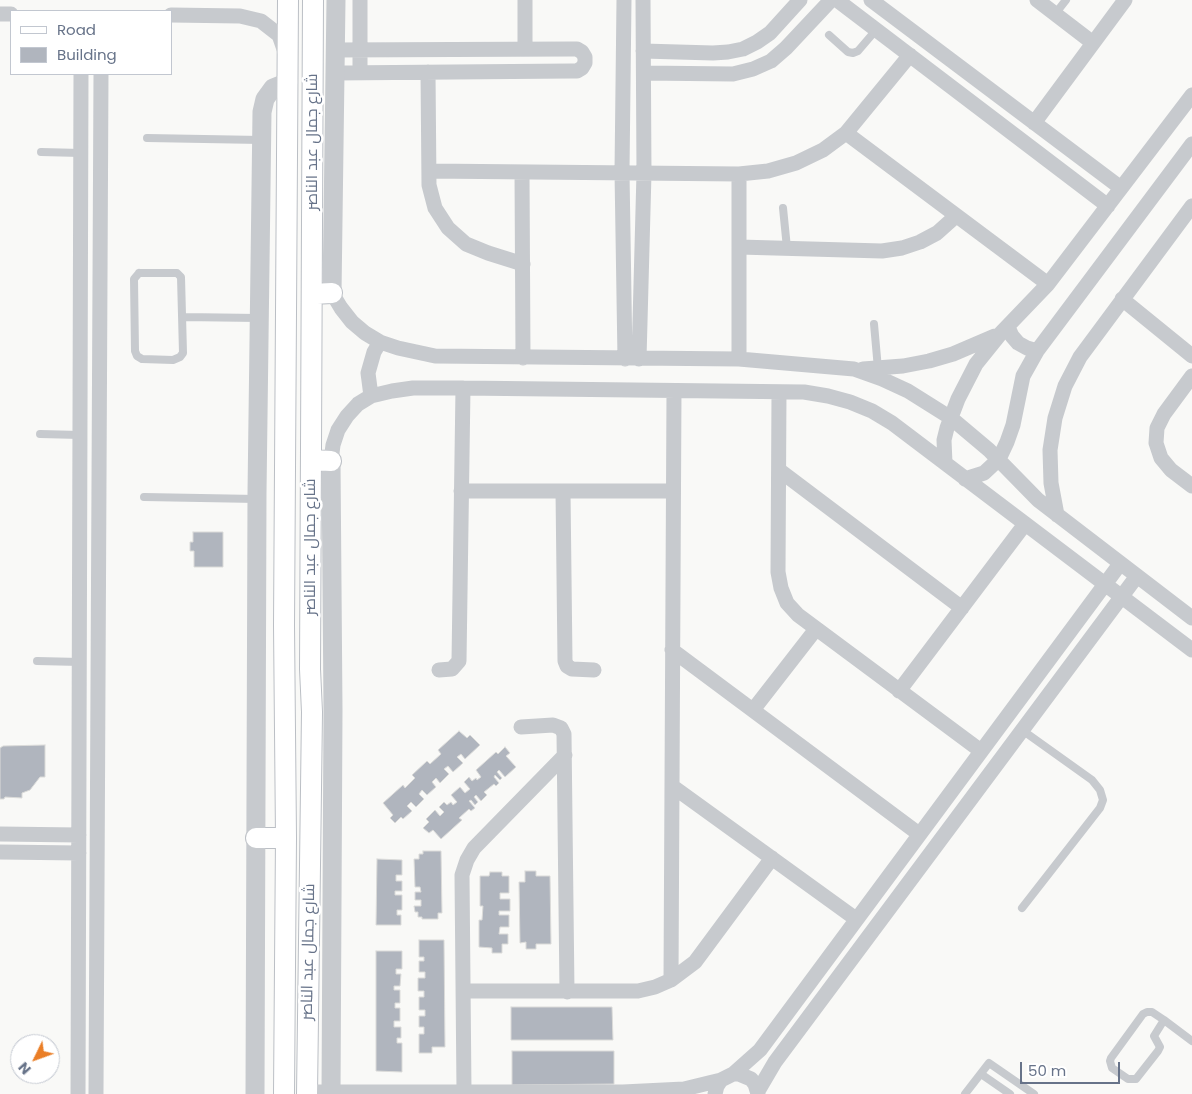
<!DOCTYPE html>
<meta charset="utf-8">
<style>
body{margin:0}
#map{position:relative;width:1192px;height:1094px;overflow:hidden;background:#f9f9f7;font-family:Poppins,sans-serif}
canvas{display:block}
.legend{position:absolute;left:10px;top:10px;width:162px;height:65px;box-sizing:border-box;background:#fff;border:1px solid #c2c7d0;margin:0;padding:6px 9px;list-style:none;font-size:15px;color:#677389}
.legend li{display:flex;align-items:center;gap:10px;height:25px}
.legend b{width:25px;border:1px solid #c2c7d0}
.north{position:absolute;left:10px;top:1034px;width:50px;height:50px;box-sizing:border-box;background:#fff;border:1px solid #c2c7d0;border-radius:50%;rotate:228deg;font-size:14px;font-weight:700;line-height:20px;text-align:center;color:#677389}
.north::after{content:'';display:block;margin:auto;width:18px;height:22px;background:#ea7e26;clip-path:polygon(50% 0,100% 100%,50% 72%,0 100%)}
.scale{position:absolute;left:1020px;top:1062px;width:100px;height:22px;box-sizing:border-box;border:2px solid #677389;border-top:0;padding-left:6px;font-size:15px;line-height:18px;white-space:nowrap;color:#677389;-webkit-text-stroke:4px #fff;paint-order:stroke}
</style>
<div id="map">
<canvas width="1192" height="1094"></canvas>
<ul class="legend">
<li><b style="height:6px;background:#fff"></b>Road</li>
<li><b style="height:14px;background:#b0b5be"></b>Building</li>
</ul>
<div class="north">N</div>
<div class="scale">50 m</div>
</div>
<script>
const ctx = document.querySelector('canvas').getContext('2d');
ctx.lineJoin = 'round';
function fillPath(path, color) {
  ctx.fillStyle = color;
  ctx.fill(path, 'evenodd');
}
function poly(rows) {
  const path = new Path2D();
  for (const r of rows) {
    path.moveTo(r[0], r[1]);
    for (let i = 2; i < r.length; i += 2) path.lineTo(r[i], r[i + 1]);
  }
  return path;
}
function stroke(path, color, width, dash) {
  ctx.strokeStyle = color;
  ctx.lineWidth = width;
  ctx.lineCap = dash ? 'butt' : 'round';
  ctx.setLineDash(dash || []);
  ctx.stroke(path);
}
function label(font, color, halo, rows, align = 'center') {
  ctx.font = font + ' Poppins,Cairo,sans-serif';
  ctx.lineWidth = 5;
  ctx.setLineDash([]);
  ctx.textBaseline = 'middle';
  ctx.strokeStyle = halo;
  ctx.fillStyle = color;
  for (const [text, x, y, turn = 0] of rows) {
    ctx.save();
    ctx.translate(x, y);
    ctx.rotate((+turn || 0) * Math.PI / 180);
    ctx.textAlign = isNaN(turn) ? turn : align;
    if (halo) ctx.strokeText(text, 0, 0);
    ctx.fillText(text, 0, 0);
    ctx.restore();
  }
}
const building = poly([
 [193,532,223,532,223,567,194,567,194,551,190,551,190,542,193,542,193,532],
 [459,731,467,738,470,735,480,745,465,759,461,754,457,757,463,763,453,772,448,766,444,769,449,774,440,783,436,778,432,782,436,787,427,795,422,790,419,794,424,799,416,807,411,802,407,806,412,811,403,819,401,817,395,823,390,818,393,815,383,803,403,785,405,788,415,778,412,775,427,761,430,764,441,754,438,750,459,731],
 [45,745,45,777,40,777,30,790,22,793,22,798,5,797,4,799,0,799,0,748,3,746,45,745],
 [505,747,510,753,506,756,516,767,505,777,499,770,497,772,502,778,500,780,495,775,494,777,499,783,496,786,494,784,484,792,487,795,481,801,476,795,474,797,478,802,475,805,471,800,469,801,475,808,471,811,469,809,459,818,462,820,441,839,433,830,429,833,423,828,429,822,426,819,435,810,440,816,444,812,439,807,444,802,447,805,451,802,453,805,457,802,451,795,460,787,465,793,470,789,464,782,469,777,472,781,476,778,477,780,481,777,476,770,496,752,498,754,505,747],
 [423,851,441,851,442,913,438,913,438,919,422,919,422,917,418,917,418,912,415,912,414,906,421,906,421,900,415,900,415,892,421,892,420,887,415,887,414,859,419,859,419,854,423,854,423,851],
 [377,859,402,860,402,875,396,875,396,881,402,881,402,891,395,891,395,895,402,895,402,910,397,910,397,915,401,915,401,925,376,925,377,859],
 [525,871,536,871,536,876,550,876,551,944,536,944,536,949,526,949,526,942,520,943,519,882,525,882,525,871],
 [490,872,502,872,502,876,509,876,509,893,500,893,500,899,510,899,510,911,499,911,499,915,509,915,509,927,500,927,499,934,508,934,508,944,502,944,502,953,492,953,492,948,479,947,479,920,482,920,483,906,480,906,480,876,489,876,490,872],
 [419,940,444,940,445,1047,432,1047,432,1053,419,1053,419,1034,424,1034,424,1027,419,1027,419,1016,425,1016,425,1010,419,1010,419,997,424,997,424,991,418,991,418,978,425,978,425,972,419,972,419,961,424,961,424,957,419,957,419,940],
 [376,951,402,951,402,969,396,969,396,974,401,974,400,986,394,986,394,990,400,990,400,1003,395,1003,395,1008,400,1008,400,1021,394,1021,394,1027,401,1027,401,1038,397,1038,397,1043,402,1043,402,1072,376,1071,376,951],
 [511,1007,612,1007,613,1040,511,1040,511,1007],
 [512,1051,614,1051,614,1084,512,1085,512,1051]
]);
fillPath(building, '#b0b5be');
stroke(building, '#dbdbd9', 1);
const secondary = poly([
 [312,294,332,293],
 [311,460,331,461],
 [256,838,286,838],
 [284,1094,286,838,284,625,288,0],
 [307,1094,312,712,310,669,313,0]
]);
stroke(secondary, '#bbbfc5', 22);
stroke(poly([
 [1055,14,1066,0],
 [829,35,848,52,853,53,858,51,876,30],
 [147,138,261,140],
 [41,152,81,153],
 [783,208,787,248],
 [139,273,177,273,181,277,183,353,180,357,173,360,142,359,137,356,135,351,134,279,139,273],
 [183,317,258,318],
 [874,324,878,369],
 [40,434,80,435],
 [144,497,257,499],
 [37,661,80,662],
 [1022,730,1092,780,1100,790,1103,800,1100,808,1022,908],
 [1164,1020,1154,1036,1160,1047,1158,1051,1136,1079,1128,1079,1112,1068,1110,1061,1111,1058,1143,1014,1147,1012,1152,1012,1164,1020,1192,1041],
 [981,1074,1010,1094],
 [965,1094,989,1063,1034,1094]
]), '#c7cace', 8);
stroke(poly([
 [525,0,525,49],
 [624,0,622,172,625,359],
 [837,0,1108,206],
 [871,0,1121,188],
 [1037,0,1093,43],
 [0,14,11,14],
 [171,15,240,16,261,21,279,35,285,52],
 [643,51,713,53,728,52,743,49,757,42,770,33,800,0],
 [360,72,360,0],
 [428,72,429,185,435,208,448,228,466,244,488,253,523,264],
 [335,73,571,71,577,71,582,68,585,63,585,57,582,52,577,49,571,49,335,50],
 [644,73,733,74,753,69,771,61,786,48,831,0],
 [1034,123,1125,0],
 [846,133,1048,284],
 [429,171,739,174,768,171,796,163,823,150,846,133,910,55],
 [522,172,523,358],
 [739,174,739,359],
 [739,247,882,251,902,248,920,242,937,233,956,216],
 [332,293,341,308,352,322,365,333,380,342,398,348,435,356,739,359,854,369,882,379,908,391,951,418,989,450,1038,500,1192,618],
 [1122,299,1192,356],
 [1008,327,1012,336,1018,343,1027,348,1037,351],
 [639,359,644,173,643,0],
 [863,369,903,366,929,361,953,354,995,336],
 [1192,376,1164,414,1157,428,1156,443,1161,458,1171,470,1192,486],
 [779,392,778,572,781,588,787,603,798,615,981,751],
 [371,396,368,373,374,352,380,342],
 [331,461,333,445,338,430,347,416,358,404,371,396,392,391,413,388,463,388,804,392,828,396,850,402,872,411,892,423,1192,650],
 [945,463,944,440,947,428,958,399,976,364,1001,333,1048,284,1192,95],
 [779,470,962,608],
 [965,479,984,473,999,459,1007,442,1013,425,1023,376,1037,351,1192,144],
 [461,491,673,491],
 [563,491,565,661,567,666,572,669,594,670],
 [1057,515,1051,483,1050,450,1055,418,1065,386,1080,357,1192,206],
 [672,650,919,834],
 [439,670,452,669,459,661,463,388],
 [899,691,1025,524],
 [753,710,816,629],
 [521,727,553,725,561,728,564,734,567,992],
 [672,786,856,919],
 [0,834,79,835],
 [0,852,79,853],
 [671,980,674,391],
 [463,991,638,991,655,987,671,980,695,962,772,858],
 [733,1074,760,1050,1120,564],
 [464,1091,462,875,467,860,474,848,565,755],
 [758,1091,775,1062,1137,576],
 [307,1092,623,1092,684,1089,721,1080],
 [78,1094,81,74],
 [96,1094,101,74],
 [715,1094,717,1086,721,1080,733,1074,739,1074,751,1079,755,1084,758,1094]
]), '#c7cace', 15);
stroke(poly([
 [332,293,336,0],
 [331,461,333,710,331,1094],
 [255,1094,257,493,262,112,265,99,273,88,288,82]
]), '#c7cace', 19);
stroke(secondary, '#fff', 20);
label('16px', '#677389', '#fff', [
 ["شارع جمال عبد الناصر",313,142,-90],
 ["شارع جمال عبد الناصر",311,547,-90],
 ["شارع جمال عبد الناصر",309,952,-89]
]);
</script>
